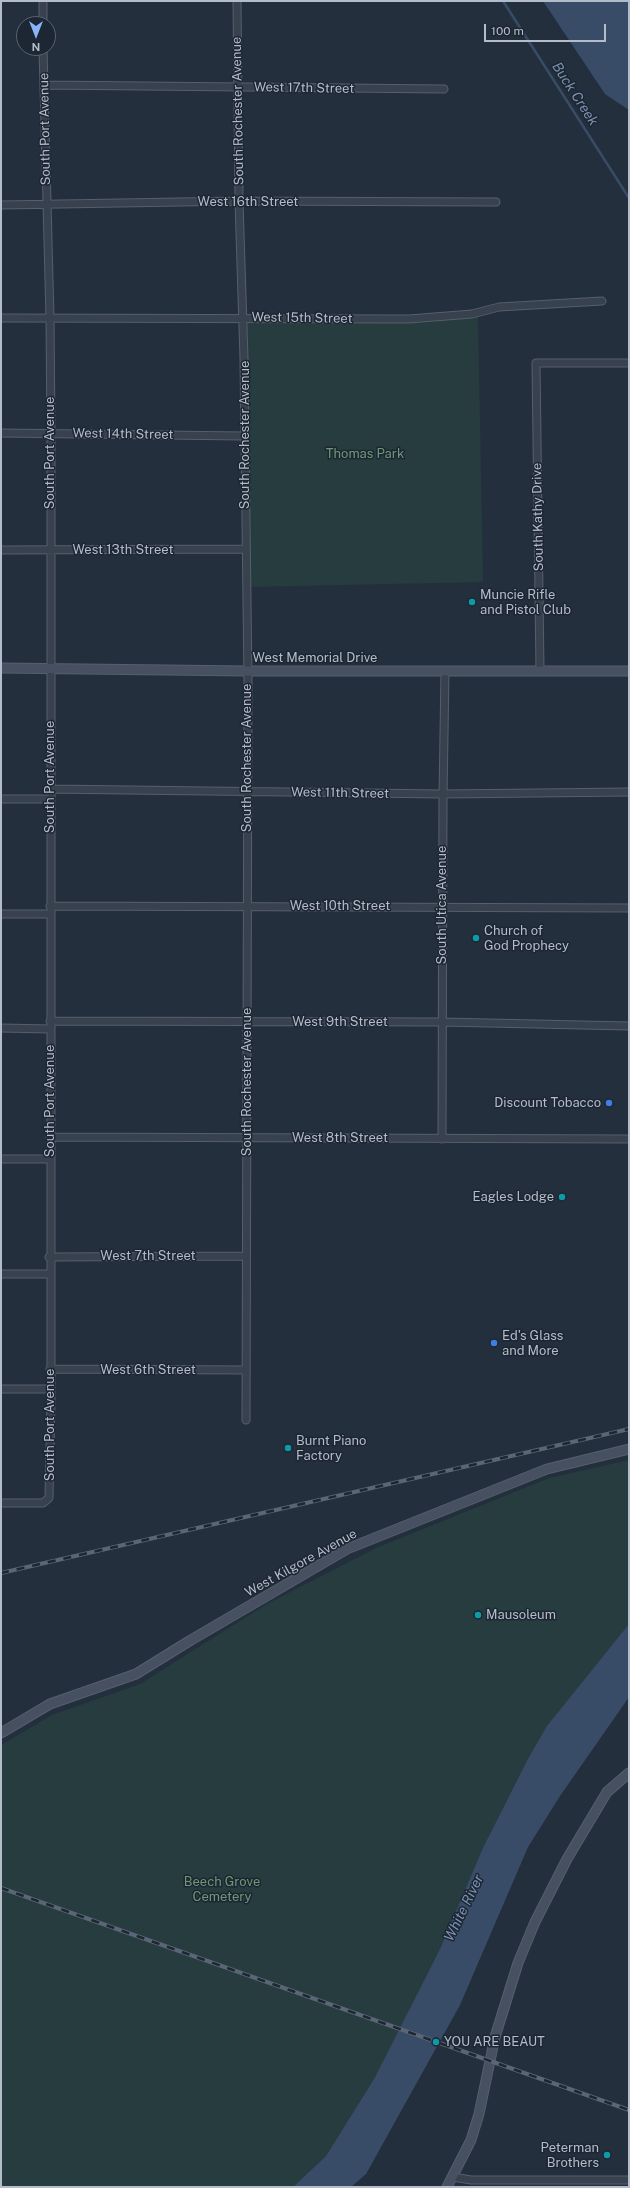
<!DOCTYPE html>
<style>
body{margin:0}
#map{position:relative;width:630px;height:2188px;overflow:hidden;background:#242f3e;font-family:"Public Sans",sans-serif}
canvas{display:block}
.frame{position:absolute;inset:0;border:2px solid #b4bcc9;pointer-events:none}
.north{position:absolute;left:16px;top:16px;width:40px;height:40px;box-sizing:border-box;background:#1d2633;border:1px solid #59626f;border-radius:50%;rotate:180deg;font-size:11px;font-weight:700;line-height:16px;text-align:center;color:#b4bcc9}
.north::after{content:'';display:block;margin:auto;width:14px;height:18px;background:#8ab4f8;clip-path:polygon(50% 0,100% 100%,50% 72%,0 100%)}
.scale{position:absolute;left:484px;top:24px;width:122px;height:18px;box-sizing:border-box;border:2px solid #b4bcc9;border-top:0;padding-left:5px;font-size:12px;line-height:14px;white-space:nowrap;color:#b4bcc9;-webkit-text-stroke:3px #1d2633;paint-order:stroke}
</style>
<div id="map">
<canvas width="630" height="2188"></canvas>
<div class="frame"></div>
<div class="north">N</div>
<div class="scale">100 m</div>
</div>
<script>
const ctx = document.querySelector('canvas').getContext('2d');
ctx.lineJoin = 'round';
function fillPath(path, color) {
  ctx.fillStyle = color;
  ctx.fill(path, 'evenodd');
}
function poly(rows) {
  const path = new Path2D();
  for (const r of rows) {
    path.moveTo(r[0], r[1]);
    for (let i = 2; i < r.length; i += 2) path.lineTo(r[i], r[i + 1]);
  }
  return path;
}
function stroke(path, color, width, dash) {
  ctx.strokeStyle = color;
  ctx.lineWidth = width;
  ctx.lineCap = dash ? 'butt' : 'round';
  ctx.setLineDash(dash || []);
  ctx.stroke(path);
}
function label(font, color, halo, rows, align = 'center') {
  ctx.font = font + ' "Public Sans",sans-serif';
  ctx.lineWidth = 3;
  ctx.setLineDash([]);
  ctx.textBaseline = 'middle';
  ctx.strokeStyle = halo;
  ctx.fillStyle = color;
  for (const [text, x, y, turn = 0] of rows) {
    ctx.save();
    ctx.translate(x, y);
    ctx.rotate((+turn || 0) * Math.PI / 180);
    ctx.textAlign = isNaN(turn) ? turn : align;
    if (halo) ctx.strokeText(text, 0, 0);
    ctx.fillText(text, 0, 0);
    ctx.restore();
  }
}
fillPath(poly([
 [478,316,483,582,250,587,247,321,401,323,434,322],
 [629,1460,629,1624,551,1722,485,1845,440,1949,374,2079,326,2156,293,2187,1,2187,1,1745,52,1715,140,1684,267,1604,376,1548,549,1478]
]), '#263c3f');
fillPath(poly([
 [543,1,629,1,629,110,605,94],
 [629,1624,629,1697,560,1796,528,1847,460,2005,366,2174,351,2187,293,2187,326,2156,374,2079,440,1949,483,1848,528,1759,547,1726]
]), '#394c67');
stroke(poly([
 [503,1,629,198]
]), '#394c67', 2.5);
const street = poly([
 [43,1,43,24],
 [237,1,239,201,244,359,248,682,246,1420],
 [44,85,444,89],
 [1,205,239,201,496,202],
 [1,318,409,319,472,314,499,307,602,301],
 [1,433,244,436],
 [1,550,245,549],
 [540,671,536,363,629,363],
 [50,789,443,794,629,792],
 [1,799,50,799],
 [50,906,629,908],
 [1,914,50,914],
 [50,1021,442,1022,629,1026],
 [1,1028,50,1029],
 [50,1137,629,1139],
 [442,1139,443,798,445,671],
 [1,1159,50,1159],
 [49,1257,246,1256],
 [1,1274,49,1274],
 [50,1369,246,1370],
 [1,1389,50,1389],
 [1,1503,43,1503,49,1498,51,1401,51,434,50,318,43,48],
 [453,2177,471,2180,629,2180]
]);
const secondary = poly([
 [1,668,248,671,629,671],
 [1,1733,50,1704,136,1674,191,1640,347,1549,547,1469,629,1449],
 [447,2187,471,2140,479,2114,495,2037,518,1963,535,1922,567,1859,607,1792,629,1773]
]);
stroke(street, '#565f6c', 9);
stroke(secondary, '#565f6c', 11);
stroke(street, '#38414e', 7);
stroke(secondary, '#465061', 9);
const rail = poly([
 [1,1573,629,1429],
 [1,1888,629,2110]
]);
stroke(rail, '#5a6575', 4);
stroke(rail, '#1d2633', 2.5, [8]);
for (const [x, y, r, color] of [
 [472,602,4,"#0f9aa8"],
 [476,938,4,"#0f9aa8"],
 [609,1103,4,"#3f7fe0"],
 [562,1197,4,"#0f9aa8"],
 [494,1343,4,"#3f7fe0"],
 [288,1448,4,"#0f9aa8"],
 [478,1615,4,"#0f9aa8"],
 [436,2042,4,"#0f9aa8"],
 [607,2155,4,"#0f9aa8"]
]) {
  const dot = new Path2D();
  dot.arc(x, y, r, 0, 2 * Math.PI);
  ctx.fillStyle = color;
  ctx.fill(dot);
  stroke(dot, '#1d2633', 1.5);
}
label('13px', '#b4bcc9', '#1d2633', [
 ["West 17th Street",304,88,1],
 ["South Rochester Avenue",238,111,-91],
 ["South Port Avenue",45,129,-91],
 ["West 16th Street",248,202],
 ["West 15th Street",302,318,1],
 ["West 14th Street",123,434,1],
 ["South Rochester Avenue",245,435,-90],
 ["South Port Avenue",50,453,-90],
 ["South Kathy Drive",538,517,-91],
 ["West 13th Street",123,550],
 ["West Memorial Drive",315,658],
 ["South Rochester Avenue",247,758,-90],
 ["South Port Avenue",50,777,-90],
 ["West 11th Street",340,793,1],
 ["South Utica Avenue",442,905,-90],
 ["West 10th Street",340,906],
 ["West 9th Street",340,1022],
 ["South Rochester Avenue",247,1082,-90],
 ["South Port Avenue",50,1101,-90],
 ["West 8th Street",340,1138],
 ["West 7th Street",148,1256],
 ["West 6th Street",148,1370],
 ["South Port Avenue",50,1425,-90],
 ["West Kilgore Avenue",301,1563,-29]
]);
label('13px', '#6b9a76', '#1d2633', [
 ["Thomas Park",365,454],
 ["Beech Grove",222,1882],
 ["Cemetery",222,1897]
]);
label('13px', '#b4bcc9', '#1d2633', [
 ["Muncie Rifle",480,595],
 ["and Pistol Club",480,610],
 ["Church of",484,931],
 ["God Prophecy",484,946],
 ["Discount Tobacco",601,1103,"right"],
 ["Eagles Lodge",554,1197,"right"],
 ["Ed's Glass",502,1336],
 ["and More",502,1351],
 ["Burnt Piano",296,1441],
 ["Factory",296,1456],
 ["Mausoleum",486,1615],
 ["YOU ARE BEAUT",444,2042],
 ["Peterman",599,2148,"right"],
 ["Brothers",599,2163,"right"]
], 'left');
label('italic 14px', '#7c92b1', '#1d2633', [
 ["Buck Creek",575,94,57],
 ["White River",464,1908,-64]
]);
</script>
